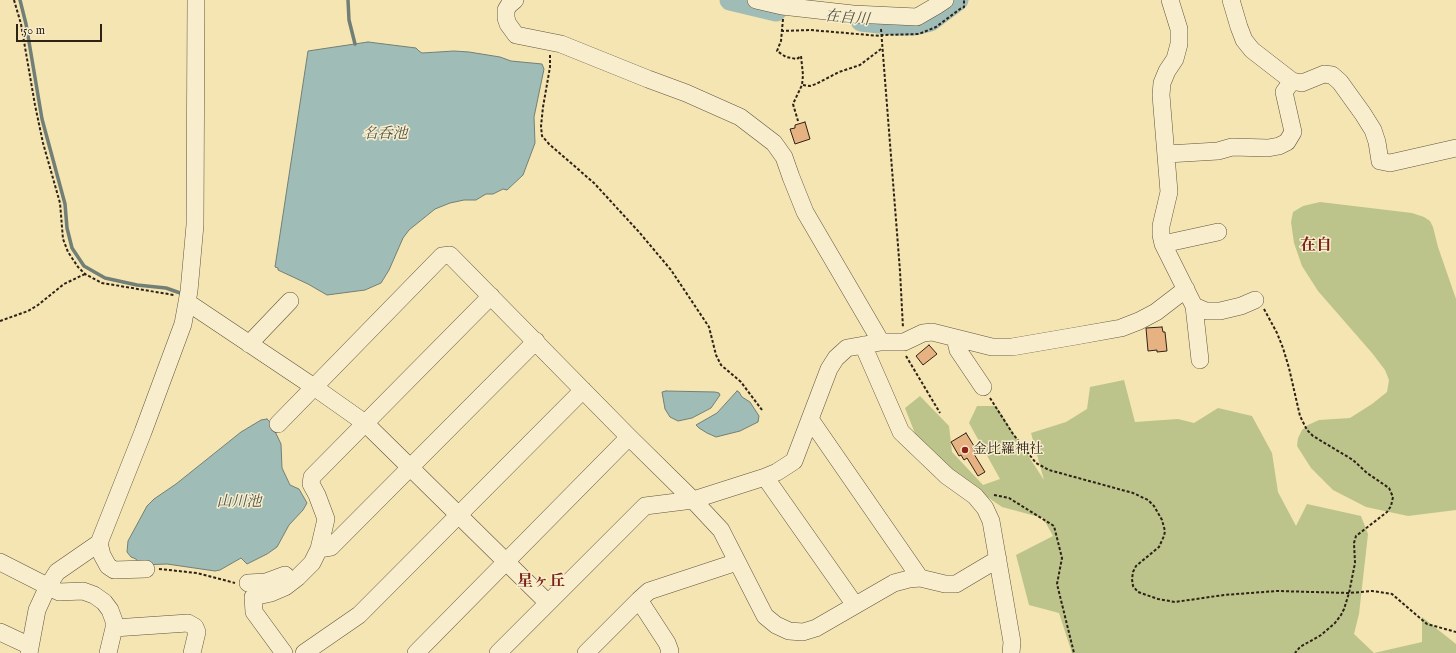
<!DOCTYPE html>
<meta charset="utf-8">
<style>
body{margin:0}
#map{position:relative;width:1456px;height:653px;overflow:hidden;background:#f4e5b2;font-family:"IM FELL English",serif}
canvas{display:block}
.scale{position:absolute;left:16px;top:24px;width:86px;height:18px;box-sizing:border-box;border:2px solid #2e2217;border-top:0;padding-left:5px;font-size:12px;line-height:14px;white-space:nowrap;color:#2e2217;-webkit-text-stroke:3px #f8eecd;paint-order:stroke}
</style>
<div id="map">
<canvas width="1456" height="653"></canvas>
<div class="scale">50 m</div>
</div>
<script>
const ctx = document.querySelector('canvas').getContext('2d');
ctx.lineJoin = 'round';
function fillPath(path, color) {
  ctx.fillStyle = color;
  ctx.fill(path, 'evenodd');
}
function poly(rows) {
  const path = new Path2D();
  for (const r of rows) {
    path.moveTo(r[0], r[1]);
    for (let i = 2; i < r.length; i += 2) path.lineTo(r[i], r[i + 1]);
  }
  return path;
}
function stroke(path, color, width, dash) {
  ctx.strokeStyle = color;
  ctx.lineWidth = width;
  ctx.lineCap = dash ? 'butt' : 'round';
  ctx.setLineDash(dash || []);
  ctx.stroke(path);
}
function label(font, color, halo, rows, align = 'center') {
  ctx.font = font + ' "IM FELL English","Noto Serif JP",serif';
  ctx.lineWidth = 3;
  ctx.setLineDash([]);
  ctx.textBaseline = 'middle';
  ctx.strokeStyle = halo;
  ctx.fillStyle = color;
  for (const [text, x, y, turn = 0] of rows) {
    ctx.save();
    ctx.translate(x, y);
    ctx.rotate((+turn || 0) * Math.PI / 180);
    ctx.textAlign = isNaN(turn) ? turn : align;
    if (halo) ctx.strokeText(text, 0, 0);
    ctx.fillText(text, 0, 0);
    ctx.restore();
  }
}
fillPath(poly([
 [1320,202,1412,213,1424,217,1430,221,1433,227,1438,247,1456,299,1456,510,1408,516,1366,507,1333,490,1311,468,1297,446,1298,438,1302,430,1308,425,1319,420,1350,418,1372,404,1387,392,1389,380,1385,370,1372,353,1318,291,1302,266,1294,243,1291,222,1293,212,1303,206],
 [1124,380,1135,422,1178,419,1194,423,1218,408,1252,416,1272,453,1278,492,1296,526,1307,504,1361,516,1368,534,1359,614,1354,634,1374,653,1422,642,1422,617,1456,644,1456,653,1072,653,1059,613,1029,605,1016,555,1053,536,1043,518,1002,507,955,475,918,441,905,408,920,396,949,426,952,452,983,485,1000,479,969,423,977,406,996,406,1044,480,1031,433,1066,422,1087,409,1090,387]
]), '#bcc48c');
const water = poly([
 [368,42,416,48,419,51,422,53,454,51,469,52,500,57,511,61,542,64,544,69,534,117,535,143,523,175,507,190,503,189,493,194,486,194,476,200,464,200,450,203,435,209,409,230,403,238,389,270,381,283,365,290,327,295,308,284,278,270,278,268,275,267,308,51,368,42],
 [666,391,715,392,719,393,720,395,711,408,692,418,678,421,670,417,665,409,662,392,666,391],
 [737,391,739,392,742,397,750,402,759,416,758,422,740,431,716,437,707,433,699,428,696,425,717,413,737,391],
 [267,419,271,423,281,444,282,468,290,485,299,489,307,503,303,510,289,525,277,547,267,554,247,564,241,558,220,570,215,571,167,564,140,565,136,559,131,557,127,552,128,541,147,506,154,499,176,484,241,432,261,420,267,419]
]);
fillPath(water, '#9fbdb6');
stroke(water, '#727f76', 1);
stroke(poly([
 [20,0,26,24,42,119,65,204,67,228,72,248,84,266,105,278,137,285,166,288,183,294],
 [348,0,349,20,355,44]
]), '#727f76', 3.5);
stroke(poly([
 [730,0,776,11],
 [861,21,897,25,914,25,930,21,958,0]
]), '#9fbdb6', 21);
const building = poly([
 [805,122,810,139,795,144,790,129,795,128,795,125,805,122],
 [1162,327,1163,332,1165,332,1167,351,1157,352,1157,350,1148,351,1146,328,1162,327],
 [929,345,937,354,923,365,916,356,929,345],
 [966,433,974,446,972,447,976,453,974,454,985,472,978,476,967,458,964,460,961,455,959,456,951,442,966,433]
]);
fillPath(building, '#e6b282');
stroke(building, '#2e2217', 1);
const minor = poly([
 [515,0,509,5,506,10,506,18,508,24,516,35,561,44,648,79,686,93,740,117,774,143,784,157,791,177,805,212,881,342],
 [756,0,782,6,853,14,917,17,936,6,945,0],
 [1170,0,1179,29,1179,44,1175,59,1167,71,1162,83,1161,95,1169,192,1161,226,1161,235,1163,244,1194,306,1200,360],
 [1231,0,1239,27,1244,40,1252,50,1292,81,1302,83,1324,74,1332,75,1340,82,1363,114,1373,130,1377,142,1380,161,1390,163,1456,148],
 [1167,154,1218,151,1232,147,1268,148,1279,146,1287,142,1293,132,1284,92,1292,81],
 [1163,244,1218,232],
 [187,302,314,387,365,423,548,603],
 [1194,306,1206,311,1220,311,1241,306,1255,300],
 [955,338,958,350,983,387],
 [249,344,290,301],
 [863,345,901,432,947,476,975,496,985,508,991,521,1012,642,1011,653],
 [810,419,920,578],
 [278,424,442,256,450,255,629,437,693,500,721,530,765,616,776,625,789,631,803,632,816,628,894,583,909,579,920,578,945,584,956,584,998,559],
 [765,477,855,605],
 [99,543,102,555,108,566,114,570,146,569],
 [319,549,331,547,536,341],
 [0,562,59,592,83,591,94,595,104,602,110,610,114,621,114,628,108,653],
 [248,583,266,582,285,575],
 [639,600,667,643,670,651,669,653],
 [114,628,188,623,195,627,197,632,192,653],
 [0,632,30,646],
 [29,653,37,610,48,586,57,572,99,543,143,432,183,324,189,291,195,225,196,0],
 [284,653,254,612,253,597,271,593,285,587,298,577,312,563,319,549,326,519,317,495,311,484,312,477,491,296],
 [304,653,359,615,583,390],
 [416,653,629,437],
 [498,653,645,506,693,500,765,477,777,472,794,461,829,369,836,358,847,348,881,342,904,342,923,333,932,332,992,347,1012,347,1076,336,1121,328,1139,321,1156,312,1186,289],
 [586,653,639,600,649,591,737,562]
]);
stroke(minor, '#60533e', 18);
stroke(poly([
 [14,0,21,24,35,105,43,143,60,203,63,239,68,252,78,267,85,274,102,283,174,295],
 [783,19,781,41,777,51,786,57,797,59,801,56,803,75,802,85,793,104,798,121],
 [881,29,900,271,903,328],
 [781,31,810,30,881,36,883,35,919,34,936,27,960,9,964,7,964,0],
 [550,55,550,67,543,107,541,126,542,136,549,144,594,183,639,232,671,270,709,327,716,355,721,365,741,382,762,410],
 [803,85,810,86,816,84,839,72,860,65,881,49],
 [1264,309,1277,333,1283,348,1289,368,1300,416,1307,430,1313,436,1353,460,1367,473,1389,488,1393,497,1391,506,1387,512,1356,536,1354,543,1355,563,1349,593,1344,609,1341,615,1335,623,1321,635,1300,647,1295,653],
 [0,321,28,311,38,305,64,284,85,274],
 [906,356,940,413],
 [990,398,1013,434,1036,463,1049,470,1133,493,1148,500,1154,506,1162,520,1165,531,1164,536,1159,547,1136,566,1133,572,1132,579,1133,586,1138,592,1158,599,1175,602,1224,595,1277,591,1349,593,1372,591,1392,594,1427,624,1456,632],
 [994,495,1009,498,1054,526,1062,558,1057,584,1074,653],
 [159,569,197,573,235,583]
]), '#2e2217', 2, [3, 2]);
stroke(minor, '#f8eecd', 17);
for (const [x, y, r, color] of [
 [965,450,4,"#8f2418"]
]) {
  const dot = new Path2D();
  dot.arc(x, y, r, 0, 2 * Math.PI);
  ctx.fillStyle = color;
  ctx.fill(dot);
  stroke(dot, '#f8eecd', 1.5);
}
label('14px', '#2e2217', '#f8eecd', [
 ["金比羅神社",973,450]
], 'left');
label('italic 15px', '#505047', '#f8eecd', [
 ["在自川",847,19,5],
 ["名呑池",385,135],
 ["山川池",239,503]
]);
label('bold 16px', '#7a1f14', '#f8eecd', [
 ["在自",1316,247],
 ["星ヶ丘",541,583]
]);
</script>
